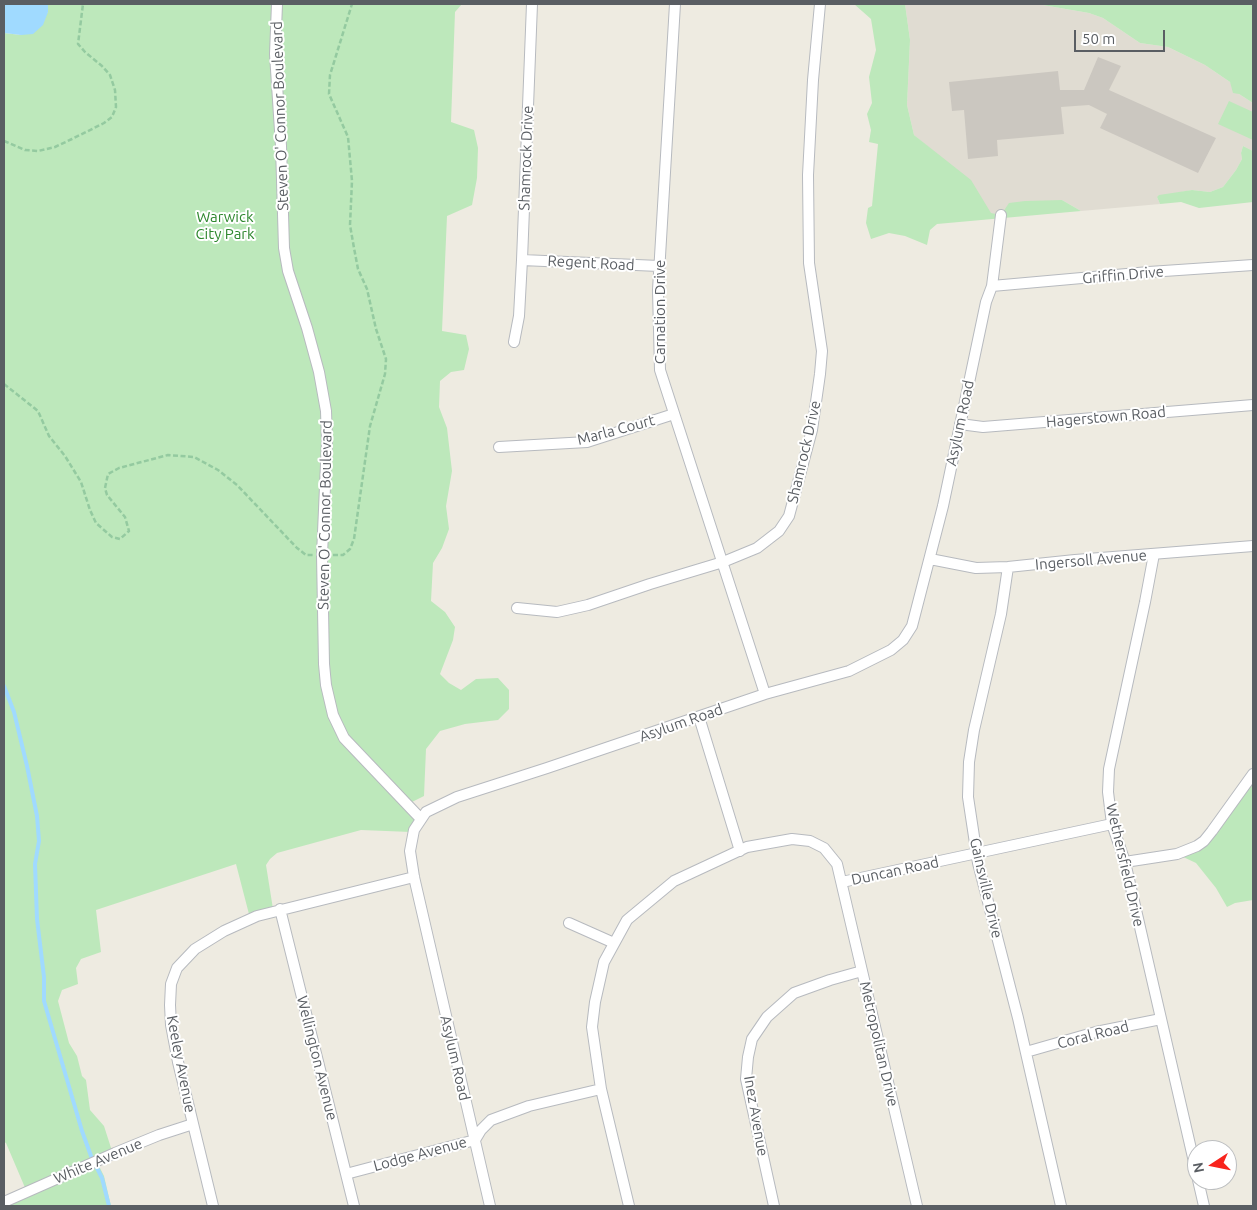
<!DOCTYPE html>
<style>
body{margin:0}
#map{position:relative;width:1257px;height:1210px;overflow:hidden;background:#eeebe1;font-family:Ubuntu,sans-serif}
canvas{display:block}
.frame{position:absolute;inset:0;border:5px solid #5a5e63;pointer-events:none}
.north{position:absolute;left:1187px;top:1140px;width:50px;height:50px;box-sizing:border-box;background:#fff;border:1px solid #bdbfc1;border-radius:50%;rotate:259deg;font-size:14px;font-weight:700;line-height:20px;text-align:center;color:#5a5e63}
.north::after{content:'';display:block;margin:auto;width:18px;height:22px;background:#f8241d;clip-path:polygon(50% 0,100% 100%,50% 72%,0 100%)}
.scale{position:absolute;left:1074px;top:30px;width:91px;height:22px;box-sizing:border-box;border:2px solid #5a5e63;border-top:0;padding-left:6px;font-size:15px;line-height:18px;white-space:nowrap;color:#5a5e63;-webkit-text-stroke:4px #fff;paint-order:stroke}
</style>
<div id="map">
<canvas width="1257" height="1210"></canvas>
<div class="frame"></div>
<div class="north">N</div>
<div class="scale">50 m</div>
</div>
<script>
const ctx = document.querySelector('canvas').getContext('2d');
ctx.lineJoin = 'round';
function fillPath(path, color) {
  ctx.fillStyle = color;
  ctx.fill(path, 'evenodd');
}
function poly(rows) {
  const path = new Path2D();
  for (const r of rows) {
    path.moveTo(r[0], r[1]);
    for (let i = 2; i < r.length; i += 2) path.lineTo(r[i], r[i + 1]);
  }
  return path;
}
function stroke(path, color, width, dash) {
  ctx.strokeStyle = color;
  ctx.lineWidth = width;
  ctx.lineCap = dash ? 'butt' : 'round';
  ctx.setLineDash(dash || []);
  ctx.stroke(path);
}
function label(font, color, halo, rows, align = 'center') {
  ctx.font = font + ' Ubuntu,sans-serif';
  ctx.lineWidth = 4;
  ctx.setLineDash([]);
  ctx.textBaseline = 'middle';
  ctx.strokeStyle = halo;
  ctx.fillStyle = color;
  for (const [text, x, y, turn = 0] of rows) {
    ctx.save();
    ctx.translate(x, y);
    ctx.rotate((+turn || 0) * Math.PI / 180);
    ctx.textAlign = isNaN(turn) ? turn : align;
    if (halo) ctx.strokeText(text, 0, 0);
    ctx.fillText(text, 0, 0);
    ctx.restore();
  }
}
fillPath(poly([
 [905,4,1037,4,1089,13,1103,18,1140,43,1168,47,1205,65,1230,82,1239,94,1253,103,1253,151,1243,146,1241,153,1242,159,1236,170,1223,187,1210,192,1192,190,1157,197,1160,204,1081,211,1062,200,1001,215,991,214,983,203,939,156,914,135,907,105,910,40]
]), '#e0dcd2');
fillPath(poly([
 [48,4,462,4,455,12,451,122,474,130,478,148,477,178,472,205,447,216,442,331,466,335,469,349,464,370,451,372,440,381,439,407,447,428,452,471,446,506,449,529,442,548,433,563,431,601,445,612,455,627,453,640,440,674,449,683,461,690,476,679,498,678,509,690,509,709,498,720,465,724,440,731,426,749,424,796,408,804,420,817,411,832,361,830,277,853,270,859,266,865,273,909,250,918,236,864,96,910,101,952,81,959,76,968,78,984,62,990,58,1001,69,1043,77,1056,82,1076,86,1080,90,1110,104,1126,112,1151,97,1162,104,1176,111,1206,4,1206,26,1190,6,1143,4,1142,4,33,21,35,48,12],
 [854,4,905,4,910,40,907,105,914,135,971,180,991,213,1001,215,1009,203,1025,201,1062,200,1081,211,937,224,930,230,927,245,905,236,889,233,871,239,866,223,868,208,872,206,878,144,869,142,871,130,867,114,872,103,869,77,876,50,871,19],
 [1037,4,1253,4,1253,103,1239,94,1233,93,1230,82,1205,65,1168,47,1140,43,1103,18,1089,13],
 [1229,101,1253,112,1253,140,1218,124],
 [1243,146,1253,151,1253,202,1199,208,1181,202,1160,204,1157,197,1159,195,1192,190,1210,192,1223,187,1236,170,1242,159,1241,153],
 [1253,776,1253,900,1235,903,1227,907,1216,888,1196,863,1179,855,1204,840]
]), '#bde8bb');
fillPath(poly([
 [4,4,48,4,48,12,43,25,33,34,21,35,4,33]
]), '#a0daff');
stroke(poly([
 [4,686,14,712,27,766,37,816,39,841,35,864,37,919,44,977,44,1001,82,1131,91,1156,102,1178,109,1206]
]), '#a0daff', 4);
fillPath(poly([
 [1098,57,1121,66,1109,90,1216,138,1198,173,1100,128,1107,114,1089,105,1061,107,1064,134,997,140,998,156,968,159,964,110,952,111,949,82,1058,71,1060,90,1084,90]
]), '#cbc7c0');
const street = poly([
 [277,4,275,54,281,146,284,248,288,271,307,328,319,372,326,411,327,441,322,555,324,664,326,685,333,715,344,738,421,819],
 [675,4,658,290,660,370,765,694],
 [522,260,659,266],
 [992,286,1149,272,1253,265],
 [514,342,519,316,522,260,532,4],
 [960,424,983,427,1253,405],
 [499,447,587,442,674,414],
 [1154,554,1145,602,1109,769,1108,792,1112,824,1125,862,1197,1175],
 [930,559,976,568,1008,567,1075,560,1253,546],
 [1008,567,1001,614,974,730,969,762,968,797,978,863,1018,1018,1061,1206],
 [517,608,557,612,588,605,650,584,723,562,757,548,779,531,789,516,812,430,820,374,822,351,809,263,808,175,813,80,820,4],
 [699,717,740,851],
 [1125,862,1177,854,1197,846,1204,841,1212,831,1253,774],
 [842,882,1112,824],
 [280,909,354,1206],
 [569,923,614,943],
 [1026,1052,1096,1032,1161,1019],
 [346,1174,475,1140,481,1130,491,1120,529,1106,601,1089],
 [1198,1180,1204,1206],
 [4,1202,115,1153,159,1135,193,1124],
 [213,1206,178,1062,171,1025,170,1005,171,984,177,968,195,949,224,931,257,916,414,877],
 [490,1206,414,877,410,851,414,830,426,812,457,797,547,768,765,694,849,671,891,650,903,640,912,626,943,506,986,302,992,286,1001,215],
 [629,1206,601,1089,592,1027,595,1002,604,962,627,920,674,881,747,847,792,839,810,841,824,848,837,864,917,1206],
 [774,1206,746,1079,748,1057,752,1039,767,1017,794,993,830,980,862,971]
]);
stroke(street, '#b7babf', 12);
stroke(poly([
 [4,141,25,150,38,151,55,147,72,139,104,123,112,117,116,107,115,90,110,75,102,66,85,52,78,44,83,4],
 [4,384,38,411,49,436,65,456,81,482,90,510,96,523,112,537,120,539,129,531,125,517,107,495,105,488,108,474,119,468,168,455,194,457,218,470,237,485,297,548,306,555,313,555],
 [333,555,343,555,350,549,354,539,370,426,385,374,386,359,376,329,367,289,358,269,354,248,350,225,352,181,348,137,329,94,330,75,352,4]
]), '#94caa0', 2.5, [5, 2.5]);
stroke(street, '#fff', 10);
label('15px', '#5a5e63', '#fff', [
 ["Steven O' Connor Boulevard",280,116,-92],
 ["Shamrock Drive",526,158,-88],
 ["Regent Road",591,263,3],
 ["Griffin Drive",1123,275,-5],
 ["Carnation Drive",660,312,-90],
 ["Hagerstown Road",1106,417,-5],
 ["Asylum Road",960,423,-78],
 ["Marla Court",616,430,-15],
 ["Shamrock Drive",804,452,-77],
 ["Steven O' Connor Boulevard",325,515,-89],
 ["Ingersoll Avenue",1091,560,-5],
 ["Asylum Road",681,723,-19],
 ["Wethersfield Drive",1125,865,77],
 ["Duncan Road",895,871,-12],
 ["Gainsville Drive",986,888,77],
 ["Coral Road",1093,1035,-14],
 ["Metropolitan Drive",879,1044,77],
 ["Wellington Avenue",317,1058,76],
 ["Asylum Road",455,1058,77],
 ["Keeley Avenue",181,1064,79],
 ["Inez Avenue",756,1116,80],
 ["Lodge Avenue",420,1154,-15],
 ["White Avenue",98,1161,-23]
]);
label('15px', '#2e872e', '#fff', [
 ["Warwick",225,217],
 ["City Park",225,234]
]);
</script>
